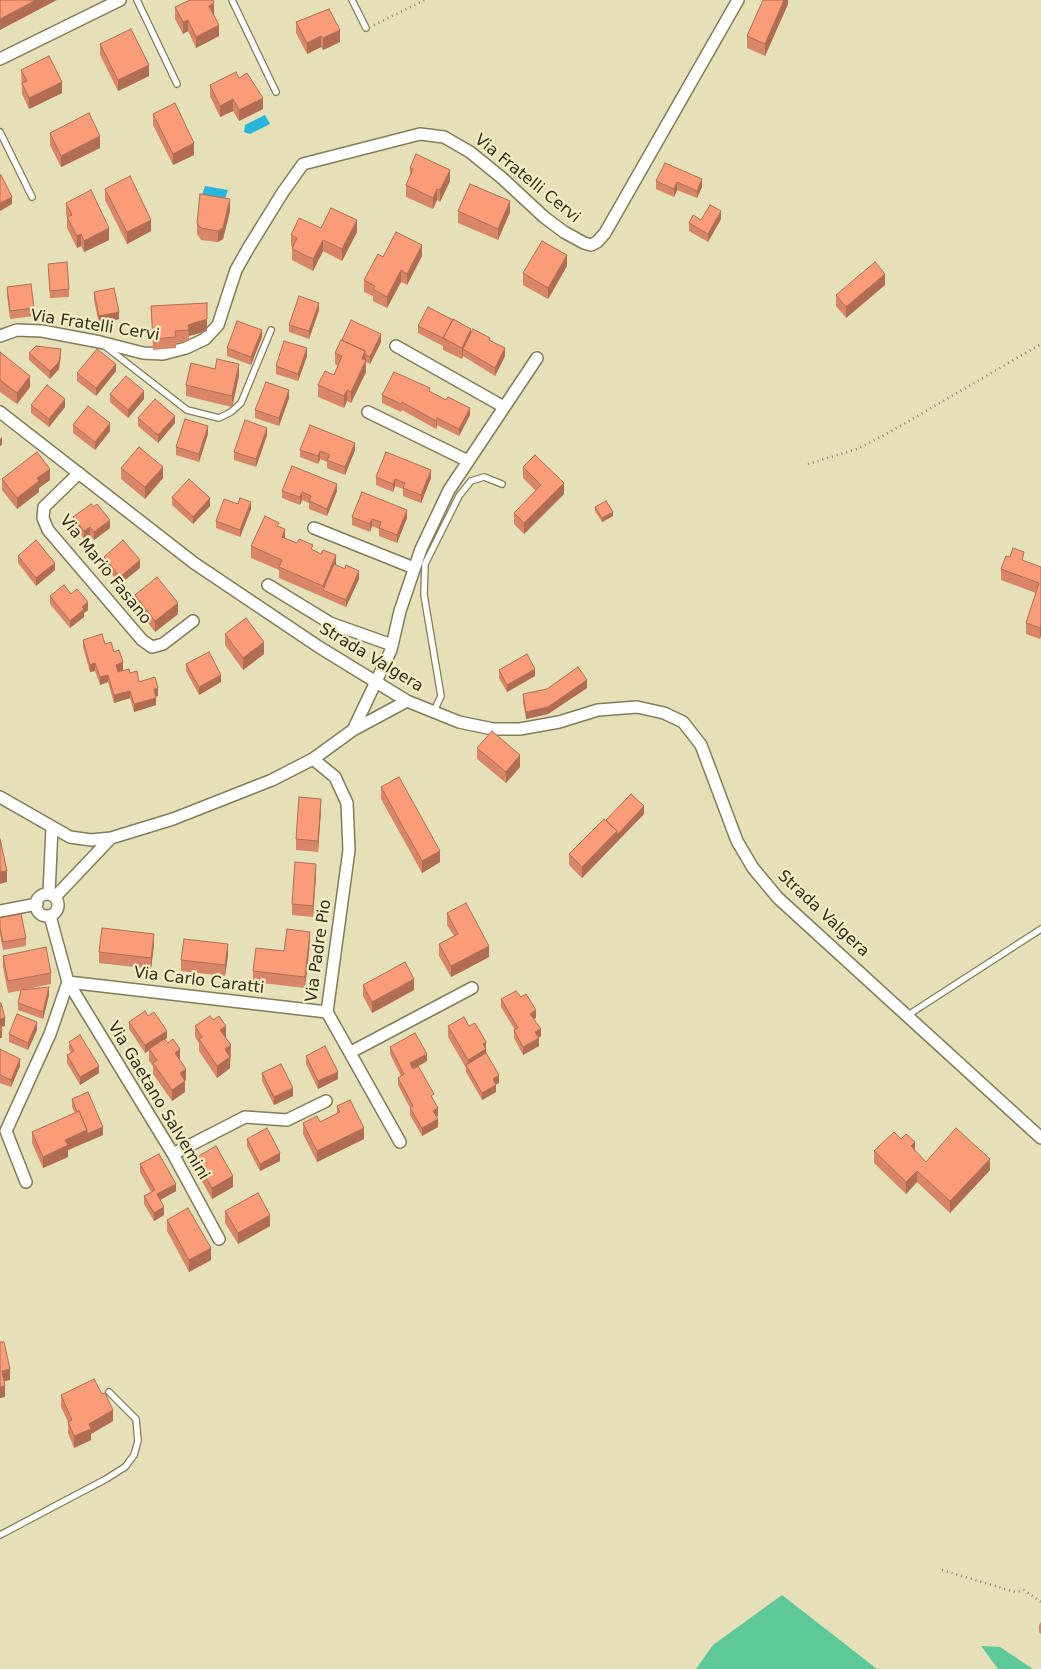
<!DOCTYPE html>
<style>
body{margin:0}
canvas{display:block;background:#e5e0b7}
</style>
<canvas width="1041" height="1669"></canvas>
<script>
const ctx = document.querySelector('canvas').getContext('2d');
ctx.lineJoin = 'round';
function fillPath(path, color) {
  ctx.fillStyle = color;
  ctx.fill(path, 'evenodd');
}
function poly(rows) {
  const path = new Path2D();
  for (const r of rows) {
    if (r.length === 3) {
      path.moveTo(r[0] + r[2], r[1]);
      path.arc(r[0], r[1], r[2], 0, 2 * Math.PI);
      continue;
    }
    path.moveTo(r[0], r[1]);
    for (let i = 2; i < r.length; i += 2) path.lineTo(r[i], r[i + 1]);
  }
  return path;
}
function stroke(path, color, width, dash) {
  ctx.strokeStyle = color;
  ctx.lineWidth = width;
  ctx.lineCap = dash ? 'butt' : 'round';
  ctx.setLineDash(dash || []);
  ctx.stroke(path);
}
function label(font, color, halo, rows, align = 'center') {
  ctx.font = font + ' "DejaVu Sans",sans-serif';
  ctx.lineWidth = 4.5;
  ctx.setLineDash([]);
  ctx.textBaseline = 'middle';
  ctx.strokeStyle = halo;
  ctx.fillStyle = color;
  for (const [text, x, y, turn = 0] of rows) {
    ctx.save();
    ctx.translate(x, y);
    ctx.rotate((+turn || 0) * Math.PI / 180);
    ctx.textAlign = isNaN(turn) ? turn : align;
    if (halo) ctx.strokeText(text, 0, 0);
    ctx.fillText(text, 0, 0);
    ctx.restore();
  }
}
fillPath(poly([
 [782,1595,877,1669,696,1669,713,1645],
 [981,1646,1000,1647,1033,1669,998,1669]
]), '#5ec998');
fillPath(poly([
 [265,115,270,124,250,134,244,132,245,125],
 [205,186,228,190,224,201,202,195]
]), '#28b5db');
const service = poly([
 [137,0,177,84],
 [232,0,276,92],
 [352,0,366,28],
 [0,132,32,197],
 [105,346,187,410,219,418,231,412,241,403,271,330],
 [434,711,441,696,424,595,425,564,459,496,471,481,484,477,502,484],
 [908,1015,1041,929],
 [0,1535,106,1479,125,1467,134,1455,138,1441,136,1419,109,1392]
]);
const minor = poly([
 [0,59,120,0],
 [0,336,17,330,42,331,100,342,143,353,163,354,186,348,205,339,218,325,236,270,249,247,283,192,303,164,420,134,444,137,470,152,502,178,544,217,564,232,584,243,591,245,597,242,605,233,738,0],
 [396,346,504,407],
 [0,412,194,563,319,647,407,701,459,722,493,729,520,729,559,722,598,710,637,707,664,713,683,722,701,745,737,841,753,868,778,898,1041,1138],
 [368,412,468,461],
 [79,473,44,507,43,518,48,530,142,640,152,647,163,644,193,621],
 [314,528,414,568],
 [268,585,330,623,392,645],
 [407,701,353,730,391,650,400,611,421,549,449,490,537,358],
 [313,759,335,777,347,803,349,850,327,1012,400,1142],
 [0,797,70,837,91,840,111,838,173,819,272,780,313,759,353,730],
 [49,894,52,827],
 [47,905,11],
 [55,897,111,838],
 [0,911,37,904],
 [68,982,173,1154,219,1239],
 [68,982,327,1012],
 [351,1052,472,988],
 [173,1154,245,1117,287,1120,326,1101],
 [26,1182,6,1131,50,1034,68,982,50,916]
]);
stroke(service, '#827d58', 8);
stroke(minor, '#827d58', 14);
stroke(poly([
 [374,25,425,0],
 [808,464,857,449,890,432,1041,344],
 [942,1570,1015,1592,1024,1590,1041,1602]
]), '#868367', 2.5, [1, 4]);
stroke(service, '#fff', 5.5);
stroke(minor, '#fff', 11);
fillPath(poly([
 [788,0,788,4,765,56,747,48,747,36],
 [175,7,214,14,219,36,196,48,188,31,183,34,175,19],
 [296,22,340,42,323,50,321,47,307,54,296,33],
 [100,44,149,76,118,91,100,55],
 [21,70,62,93,29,109,22,94],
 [239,78,263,109,239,121,233,111,220,117,210,96,210,85],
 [153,114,194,155,173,165,153,125],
 [50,133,100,148,61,167,50,145],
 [410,168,450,181,440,202,437,200,433,209,406,197,406,185,410,176],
 [702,179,702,187,697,198,677,190,674,197,656,189,656,181],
 [105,189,151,231,127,244,105,200],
 [66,203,109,240,84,252,81,246,77,248,67,228,67,217,66,214],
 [230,211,223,239,218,242,201,240,197,234,197,223],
 [458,211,510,212,498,240,458,223],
 [721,219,708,242,689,231,689,223],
 [321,228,357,232,342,261,323,251,313,271,292,260,292,247,291,246,291,235],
 [422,256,407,285,401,282,387,308,373,301,373,296,364,292,364,280,383,257],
 [48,264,69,289,69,297,50,298],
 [567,266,548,299,523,285,523,273],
 [885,285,846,318,836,306,836,295],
 [7,287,34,308,34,316,10,319,7,295],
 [94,292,119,319,99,324,94,300],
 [151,306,207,331,189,336,189,341,176,343,176,348,153,350],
 [319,310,309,339,289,332,289,325],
 [418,326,471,333,490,341,505,356,495,376,463,356,462,359,443,350,443,346,418,333],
 [262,337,251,365,227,356,227,348],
 [342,340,381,342,370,364,366,362,366,372,351,403,347,401,344,408,318,397,318,385,334,375,338,366,335,364,335,353],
 [0,352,30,387,17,404,0,392],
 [29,353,61,357,59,369,50,379,29,360],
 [307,356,298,381,276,374,276,366],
 [116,371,96,396,77,381,77,373],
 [239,376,232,407,186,396,186,385],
 [430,392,470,415,459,436,437,425,436,429,402,410,401,412,382,403,382,395],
 [110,394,144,399,128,418,110,402],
 [289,398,279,426,255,418,255,410],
 [31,405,65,407,49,427,31,413],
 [138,418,175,423,158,443,138,426],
 [73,425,110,431,95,450,73,433],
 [208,434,199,462,176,455,176,447],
 [267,435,256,467,234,460,234,452],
 [300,450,355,450,345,475,327,468,327,462,325,461,320,459,318,464,300,457],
 [523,467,564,494,524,534,514,524,514,513,536,491,523,478],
 [121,468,163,478,145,499,121,479],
 [376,477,431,478,421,503,403,496,403,489,395,486,393,492,376,485],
 [2,479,50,480,39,488,39,492,17,509,2,490],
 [282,491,337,491,327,516,309,509,309,503,302,500,300,505,282,498],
 [172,497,210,506,193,524,172,505],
 [93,507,110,528,94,540,90,535,84,539,73,524,73,517],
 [595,507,613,516,602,522,595,511],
 [251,509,240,537,216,528,216,521],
 [352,517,407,518,397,543,379,536,379,529,372,526,370,532,352,525],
 [279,526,285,538,313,550,359,579,346,607,279,578,279,570,251,558,251,546],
 [18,556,55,570,36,586,18,563],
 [104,557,140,568,120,584,104,565],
 [1024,561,1041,567,1040,639,1026,634,1026,623,1036,593,1001,580,1001,569],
 [71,594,88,610,84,613,84,617,70,628,50,604,50,596],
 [135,595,178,614,155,632,135,606],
 [225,634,264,654,243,670,225,645],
 [83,640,105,644,114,652,123,670,118,672,130,673,139,682,158,696,156,696,156,705,134,712,130,698,114,703,108,682,100,685,95,671,90,672,83,647],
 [186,664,221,682,199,695,186,671],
 [499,670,535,676,507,692,499,678],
 [587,688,548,714,526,719,523,702,523,694],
 [477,748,520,767,506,783,477,759],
 [381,787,440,862,422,873,381,799],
 [321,810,318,852,296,850,296,839],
 [644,814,582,878,569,865,569,854,606,820],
 [316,875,313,917,292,915,292,904],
 [447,913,489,957,451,977,439,956,439,944,454,936,447,925],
 [0,918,26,938,26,946,3,950,0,935],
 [310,943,305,988,253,982,253,971],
 [154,945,151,969,99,963,99,952],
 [228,955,225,976,181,971,181,960],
 [3,956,51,973,51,984,8,993,3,967],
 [363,985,414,990,372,1013,363,996],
 [49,995,43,1019,18,1010,18,1003],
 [521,997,536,1018,534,1019,541,1036,538,1038,539,1046,523,1055,514,1038,514,1030,515,1030,501,1007,501,999],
 [148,1016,167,1038,165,1039,180,1060,186,1080,185,1080,185,1092,172,1101,153,1074,153,1066,149,1061,149,1050,145,1053,129,1029,129,1022],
 [195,1026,226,1037,231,1057,230,1057,230,1068,217,1078,199,1051,199,1043,195,1037],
 [448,1026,469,1026,486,1042,486,1053,499,1083,496,1084,496,1092,482,1100,466,1072,466,1068,448,1037],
 [37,1030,28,1050,9,1042,9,1034],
 [69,1042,99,1073,80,1085,67,1063,67,1055,71,1053,69,1049],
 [390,1047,427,1061,418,1066,434,1101,438,1116,437,1117,438,1127,422,1136,410,1115,410,1108,398,1085,398,1078,401,1076,390,1054],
 [0,1049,20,1066,11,1087,0,1083],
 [306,1056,338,1079,318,1089,306,1064],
 [262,1073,293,1096,274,1105,262,1081],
 [72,1099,103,1135,68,1150,68,1157,43,1168,32,1143,32,1132,75,1113,72,1107],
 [337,1106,364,1139,317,1162,303,1134,303,1123,320,1122,337,1113],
 [247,1139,280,1161,260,1171,247,1146],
 [901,1139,926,1162,990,1170,950,1213,917,1182,906,1194,874,1163,874,1151],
 [195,1158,233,1187,212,1199,195,1169],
 [140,1164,176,1191,160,1200,164,1215,154,1221,144,1204,144,1196,151,1192,140,1172],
 [225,1211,270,1226,238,1244,225,1223],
 [167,1220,211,1260,189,1272,167,1231],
 [61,1395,113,1421,91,1434,91,1440,74,1448,68,1433,68,1422,61,1407],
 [1041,1622,1041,1634,1039,1632,1039,1625]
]), '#d88667');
fillPath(poly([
 [36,0,57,0,0,30,0,19],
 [784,0,788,0,788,4,765,56,765,44],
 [214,3,214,14,209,17,209,6],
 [188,20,188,31,183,34,183,22],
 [219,25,219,36,196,48,196,37],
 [340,30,340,42,323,50,323,38],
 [321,36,321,47,307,54,307,43],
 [149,65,149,76,118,91,118,80],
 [62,82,62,93,29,109,29,98],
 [263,98,263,109,239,121,239,110],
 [233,99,233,111,220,117,220,106],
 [100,136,100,148,61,167,61,156],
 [194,143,194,155,173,165,173,154],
 [450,170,450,181,440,202,440,190],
 [702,179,702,187,697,198,697,191],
 [677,182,677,190,674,197,674,189],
 [437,189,437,200,433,209,433,198],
 [12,197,12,204,0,211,0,203],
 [230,199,230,211,223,239,218,242,218,231],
 [510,201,510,212,498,240,498,229],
 [721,211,721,219,708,242,708,234],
 [151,220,151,231,127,244,127,232],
 [357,220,357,232,342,261,342,249],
 [109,228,109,240,84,252,84,241],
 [81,234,81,246,77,248,77,236],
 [323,240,323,251,313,271,313,259],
 [422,245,422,256,407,285,407,274],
 [567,255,567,266,548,299,548,288],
 [401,270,401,282,387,308,387,297],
 [885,274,885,285,846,318,846,307],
 [207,303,207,331,189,336,188,325],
 [319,303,319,310,309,339,309,331],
 [119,312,119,319,99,324,99,316],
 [471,329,471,340,463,349,463,356,462,359,462,348],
 [262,330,262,337,251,365,251,357],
 [381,334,381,342,370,364,370,357],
 [307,348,307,356,298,381,298,374],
 [505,348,505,356,495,376,495,368],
 [61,349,59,369,50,379,50,371],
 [365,351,366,372,351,403,351,392,362,359],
 [116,364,116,371,96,396,96,388],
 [239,364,239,376,232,407,232,396],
 [30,376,30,387,17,404,17,393],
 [289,390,289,398,279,426,279,418],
 [347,390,347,401,344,408,344,396],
 [144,391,144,399,128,418,128,410],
 [65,399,65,407,49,427,49,419],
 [470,408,470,415,459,436,459,429],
 [175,416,175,423,158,443,158,435],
 [437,418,437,425,436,429,436,421],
 [110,423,110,431,95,450,95,442],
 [208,426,208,434,199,462,199,454],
 [267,428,267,435,256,467,256,459],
 [2,437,2,445,0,446,0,439],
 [355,443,355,450,345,475,345,467],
 [320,451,320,459,318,464,318,456],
 [163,467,163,478,145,499,145,487],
 [50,469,50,480,39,488,39,492,17,509,17,498,37,478],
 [431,470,431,478,421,503,421,495],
 [395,479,395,486,393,492,393,484],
 [564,483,564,494,524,534,524,523],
 [337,484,337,491,327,516,327,509],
 [302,492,302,500,300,505,300,497],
 [210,498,210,506,193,524,193,517],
 [251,502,251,509,240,537,240,530],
 [407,510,407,518,397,543,397,535],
 [613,512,613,516,602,522,602,518],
 [372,519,372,526,370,532,370,524],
 [110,520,110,528,94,540,94,532],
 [90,527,90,535,84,539,84,531],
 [285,529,285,541,282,537],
 [336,555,336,567,323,590,323,586],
 [140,560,140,568,120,584,120,577],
 [55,563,55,570,36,586,36,578],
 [359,571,359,579,346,607,346,600],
 [88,602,88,610,84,613,84,617,70,628,70,621,82,607],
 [178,603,178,614,155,632,155,621],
 [1041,625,1041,636,1040,639,1040,628],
 [264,642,264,654,243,670,243,658],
 [123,662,123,670,116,672,116,665],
 [95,663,95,671,90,672,90,665],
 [535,669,535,676,507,692,507,685],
 [108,675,108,682,100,685,100,677],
 [221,675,221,682,199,695,199,687],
 [587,680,587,688,548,714,526,719,526,712],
 [158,688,158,696,154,697,154,689],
 [130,691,130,698,114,703,114,695],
 [156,698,156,705,134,712,134,704],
 [520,755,520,767,506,783,506,772],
 [321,799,321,810,318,852,318,841],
 [644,806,644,814,582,878,582,867,617,831],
 [440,851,440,862,422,873,422,861],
 [316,864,316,875,313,917,313,906],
 [7,871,7,882,0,884,0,872],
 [310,932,310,943,305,988,305,977],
 [154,934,154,945,151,969,151,958],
 [228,944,228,955,225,976,225,965],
 [489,946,489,957,451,977,451,966],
 [414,979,414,990,372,1013,372,1002],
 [49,987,49,995,43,1019,43,1012],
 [536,1010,536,1018,530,1021,530,1014],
 [5,1018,5,1026,0,1027,0,1019],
 [37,1022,37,1030,28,1050,28,1043],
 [226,1026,226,1037,220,1041,220,1030],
 [541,1029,541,1036,535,1040,535,1032],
 [2,1030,2,1038,0,1038,0,1031],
 [167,1031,167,1038,145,1053,145,1045],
 [539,1038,539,1046,523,1055,523,1047],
 [486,1042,486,1060,468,1068,468,1060,483,1044],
 [231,1045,230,1068,217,1078,217,1066,225,1049],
 [180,1049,180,1060,175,1064,175,1053],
 [427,1054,427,1061,410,1071,410,1063],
 [20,1059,20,1066,11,1087,11,1080],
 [99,1066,99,1073,80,1085,80,1077],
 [186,1069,186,1080,180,1084,180,1073],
 [338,1072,338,1079,318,1089,318,1081],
 [499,1075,499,1083,493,1086,493,1079],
 [185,1081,185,1092,172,1101,172,1090],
 [496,1085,496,1092,482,1100,482,1093],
 [293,1088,293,1096,274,1105,274,1097],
 [438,1108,438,1116,433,1118,433,1111],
 [438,1119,438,1127,422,1136,422,1128],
 [103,1127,103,1135,68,1150,68,1157,43,1168,43,1157,65,1140,87,1130],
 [364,1128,364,1139,317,1162,317,1151],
 [915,1142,915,1153,911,1146],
 [280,1153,280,1161,260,1171,260,1164],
 [990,1159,990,1170,950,1213,950,1201],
 [917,1171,917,1182,906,1194,906,1182],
 [233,1176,233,1187,212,1199,212,1188],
 [176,1184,176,1191,157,1202,157,1194],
 [164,1207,164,1215,154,1221,154,1213],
 [270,1215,270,1226,238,1244,238,1233],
 [211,1248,211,1260,189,1272,189,1260],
 [10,1369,10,1380,2,1382,2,1371],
 [5,1386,5,1397,0,1398,0,1387],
 [113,1410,113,1421,91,1434,91,1440,74,1448,74,1436,89,1424]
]), '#b06d54');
const building = poly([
 [0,0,36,0,0,19,0,0],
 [190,0,213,0,214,3,209,6,219,25,196,37,188,20,183,22,175,7,190,0],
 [763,0,784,0,765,44,747,36,763,0],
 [329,9,340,30,323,38,321,36,307,43,296,22,329,9],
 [131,29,149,65,118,80,100,44,131,29],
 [49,56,62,82,29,98,22,83,27,81,21,70,49,56],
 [236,72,239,78,247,73,263,98,239,110,233,99,220,106,210,85,236,72],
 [175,103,194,143,173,154,153,114,175,103],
 [89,113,100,136,61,156,50,133,89,113],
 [416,154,450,170,440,190,437,189,433,198,406,185,413,169,410,168,416,154],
 [665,163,702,179,697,191,677,182,674,189,656,181,665,163],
 [0,175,1,175,12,197,0,203,0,175],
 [130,176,151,220,127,232,105,189,130,176],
 [470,184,510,201,498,229,458,211,470,184],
 [91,190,109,228,84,241,81,234,77,236,67,217,72,215,66,203,91,190],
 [200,194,230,199,223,228,218,231,201,228,197,223,200,194],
 [710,205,721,211,708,234,689,223,693,215,701,220,710,205],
 [331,208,357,220,342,249,323,240,313,259,292,249,297,238,291,235,299,218,321,228,331,208],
 [396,232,422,245,407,274,401,270,387,297,373,289,375,286,364,280,378,254,383,257,396,232],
 [542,241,567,255,548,288,523,273,542,241],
 [67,262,69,289,50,291,48,264,67,262],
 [875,262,885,274,846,307,836,295,875,262],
 [31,284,34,308,10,311,7,287,31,284],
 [114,288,119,312,99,316,94,292,114,288],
 [299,296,319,303,309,331,289,325,299,296],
 [207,303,207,319,188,325,189,330,175,331,176,337,153,339,151,306,207,303],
 [428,307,453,320,443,338,445,339,418,326,428,307],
 [453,319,471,329,462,348,443,338,453,319],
 [351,320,381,334,370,357,365,354,365,351,342,340,351,320],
 [237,321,262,330,251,357,227,348,237,321],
 [473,329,490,338,489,340,505,348,495,368,463,349,473,329],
 [341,340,365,351,362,359,366,360,351,392,347,390,344,396,318,385,325,371,334,375,342,356,335,353,341,340],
 [284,341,307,348,298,374,276,366,284,341],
 [36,346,61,349,59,362,50,371,29,353,36,346],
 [97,349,116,364,96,388,77,373,97,349],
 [0,352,30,376,17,393,0,380,0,352],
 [217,359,239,364,232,396,186,385,191,363,215,369,217,359],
 [394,372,430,388,429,391,446,400,448,397,470,408,459,429,437,418,436,421,402,402,401,404,382,395,394,372],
 [126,376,144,391,128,410,110,394,126,376],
 [266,382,289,390,279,418,255,410,266,382],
 [47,385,65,399,49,419,31,405,47,385],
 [155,399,175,416,158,435,138,418,155,399],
 [88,406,110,423,95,442,73,425,88,406],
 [185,419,208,426,199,454,176,447,185,419],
 [245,420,267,428,256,459,234,452,245,420],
 [310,425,355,443,345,467,327,460,330,455,320,451,318,456,300,450,310,425],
 [139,447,163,467,145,487,121,468,139,447],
 [37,452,50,469,37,478,39,481,17,498,2,479,37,452],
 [386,452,431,470,421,495,403,488,405,483,395,479,393,484,376,477,386,452],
 [535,455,564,483,524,523,514,513,541,485,523,467,535,455],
 [292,466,337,484,327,509,309,501,311,496,302,492,300,497,282,491,292,466],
 [189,479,210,498,193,517,172,497,189,479],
 [362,492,407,510,397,535,379,528,381,522,372,519,370,524,352,517,362,492],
 [240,498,251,502,240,530,216,521,224,499,238,504,240,498],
 [606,501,613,512,602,518,595,507,606,501],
 [91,504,93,507,97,504,110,520,94,532,90,527,84,531,73,517,91,504],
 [265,516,279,523,277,526,285,529,282,537,297,543,299,539,313,545,311,549,321,554,323,550,336,555,323,586,279,567,282,560,251,546,265,516],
 [36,540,55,563,36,578,18,556,36,540],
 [123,540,140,560,120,577,104,557,123,540],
 [1013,548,1024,552,1022,560,1041,567,1041,625,1040,628,1026,623,1039,583,1001,569,1006,556,1010,557,1013,548],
 [334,564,345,569,346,565,359,571,346,600,323,590,334,564],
 [157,577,178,603,155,621,135,595,157,577],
 [64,585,71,594,77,589,88,602,82,607,84,609,70,621,50,596,64,585],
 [246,618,264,642,243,658,225,634,246,618],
 [102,634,105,644,111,642,114,652,119,650,123,662,116,665,118,672,129,669,130,673,137,671,139,682,155,677,158,688,154,689,156,698,134,704,130,691,114,695,108,675,100,677,95,663,90,665,83,640,102,634],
 [209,652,221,675,199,687,186,664,209,652],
 [527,654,535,669,507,685,499,670,527,654],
 [578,667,587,680,548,707,526,712,523,694,547,689,578,667],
 [492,731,520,755,506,772,477,748,492,731],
 [399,777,440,851,422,861,381,787,399,777],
 [631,794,644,806,617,835,617,831,606,820,631,794],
 [299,797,321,799,318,841,296,839,299,797],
 [604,819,617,831,582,867,569,854,604,819],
 [0,839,7,871,0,872,0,839],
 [295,862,316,864,313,906,292,904,295,862],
 [466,903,489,946,451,966,439,944,458,934,447,913,466,903],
 [21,914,26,938,3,942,0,927,0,918,21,914],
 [102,928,154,934,151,958,99,952,102,928],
 [287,929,310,932,305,977,253,971,256,948,284,951,287,929],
 [184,939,228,944,225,965,181,960,184,939],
 [46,947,51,973,8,981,3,956,46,947],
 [405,962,414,979,372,1002,363,985,405,962],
 [49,987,43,1012,18,1003,21,990,49,987],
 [516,991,521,997,526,994,536,1010,530,1014,541,1029,535,1032,539,1038,523,1047,514,1030,518,1028,501,999,516,991],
 [0,1003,1,1003,5,1018,0,1019,0,1003],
 [145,1011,148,1016,154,1012,167,1031,145,1045,129,1022,145,1011],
 [17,1014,37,1022,28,1043,9,1034,17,1014],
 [210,1016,213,1020,219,1016,226,1026,220,1030,231,1045,225,1049,230,1057,217,1066,199,1039,202,1037,195,1026,210,1016],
 [464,1017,469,1026,475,1023,486,1042,483,1044,486,1049,468,1060,448,1026,464,1017],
 [0,1021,2,1030,0,1031,0,1021],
 [415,1033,427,1054,410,1063,413,1069,418,1066,434,1094,431,1096,438,1108,433,1111,438,1119,422,1128,410,1108,413,1106,398,1078,404,1074,390,1047,415,1033],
 [80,1035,99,1066,80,1077,67,1055,74,1051,69,1042,80,1035],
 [164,1039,168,1043,173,1039,180,1049,175,1053,186,1069,180,1073,185,1081,172,1090,153,1063,157,1060,149,1049,164,1039],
 [325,1046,338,1072,318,1081,306,1056,325,1046],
 [0,1049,20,1059,11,1080,0,1075,0,1049],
 [486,1053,499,1075,493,1079,496,1085,482,1093,466,1065,486,1053],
 [281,1064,293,1088,274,1097,262,1073,281,1064],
 [88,1092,103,1127,87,1134,87,1130,79,1111,77,1112,72,1099,88,1092],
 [350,1100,364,1128,317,1151,303,1123,317,1116,320,1122,340,1112,337,1106,350,1100],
 [79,1111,87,1130,65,1140,68,1145,43,1157,32,1132,79,1111],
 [267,1128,280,1153,260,1164,247,1139,267,1128],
 [956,1128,990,1159,950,1201,917,1171,906,1182,874,1151,894,1132,901,1139,906,1134,915,1142,911,1146,926,1162,956,1128],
 [216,1146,233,1176,212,1188,195,1158,216,1146],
 [159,1154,176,1184,157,1194,164,1207,154,1213,144,1196,155,1190,140,1164,159,1154],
 [258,1193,270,1215,238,1233,225,1211,258,1193],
 [188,1208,211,1248,189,1260,167,1220,188,1208],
 [0,1342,4,1342,10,1369,2,1371,5,1386,0,1387,0,1342],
 [94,1379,102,1394,105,1393,113,1410,89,1424,91,1429,74,1436,68,1422,72,1420,61,1395,94,1379]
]);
fillPath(building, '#fb9c78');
stroke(building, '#b06d54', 1);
label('16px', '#2f2d1e', '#f2edc4', [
 ["Via Fratelli Cervi",527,179,39],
 ["Via Fratelli Cervi",95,326,9],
 ["Via Mario Fasano",105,570,51],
 ["Strada Valgera",371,658,31],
 ["Strada Valgera",823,914,43],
 ["Via Padre Pio",319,951,-82],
 ["Via Carlo Caratti",199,981,7],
 ["Via Gaetano Salvemini",158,1101,59]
]);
</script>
